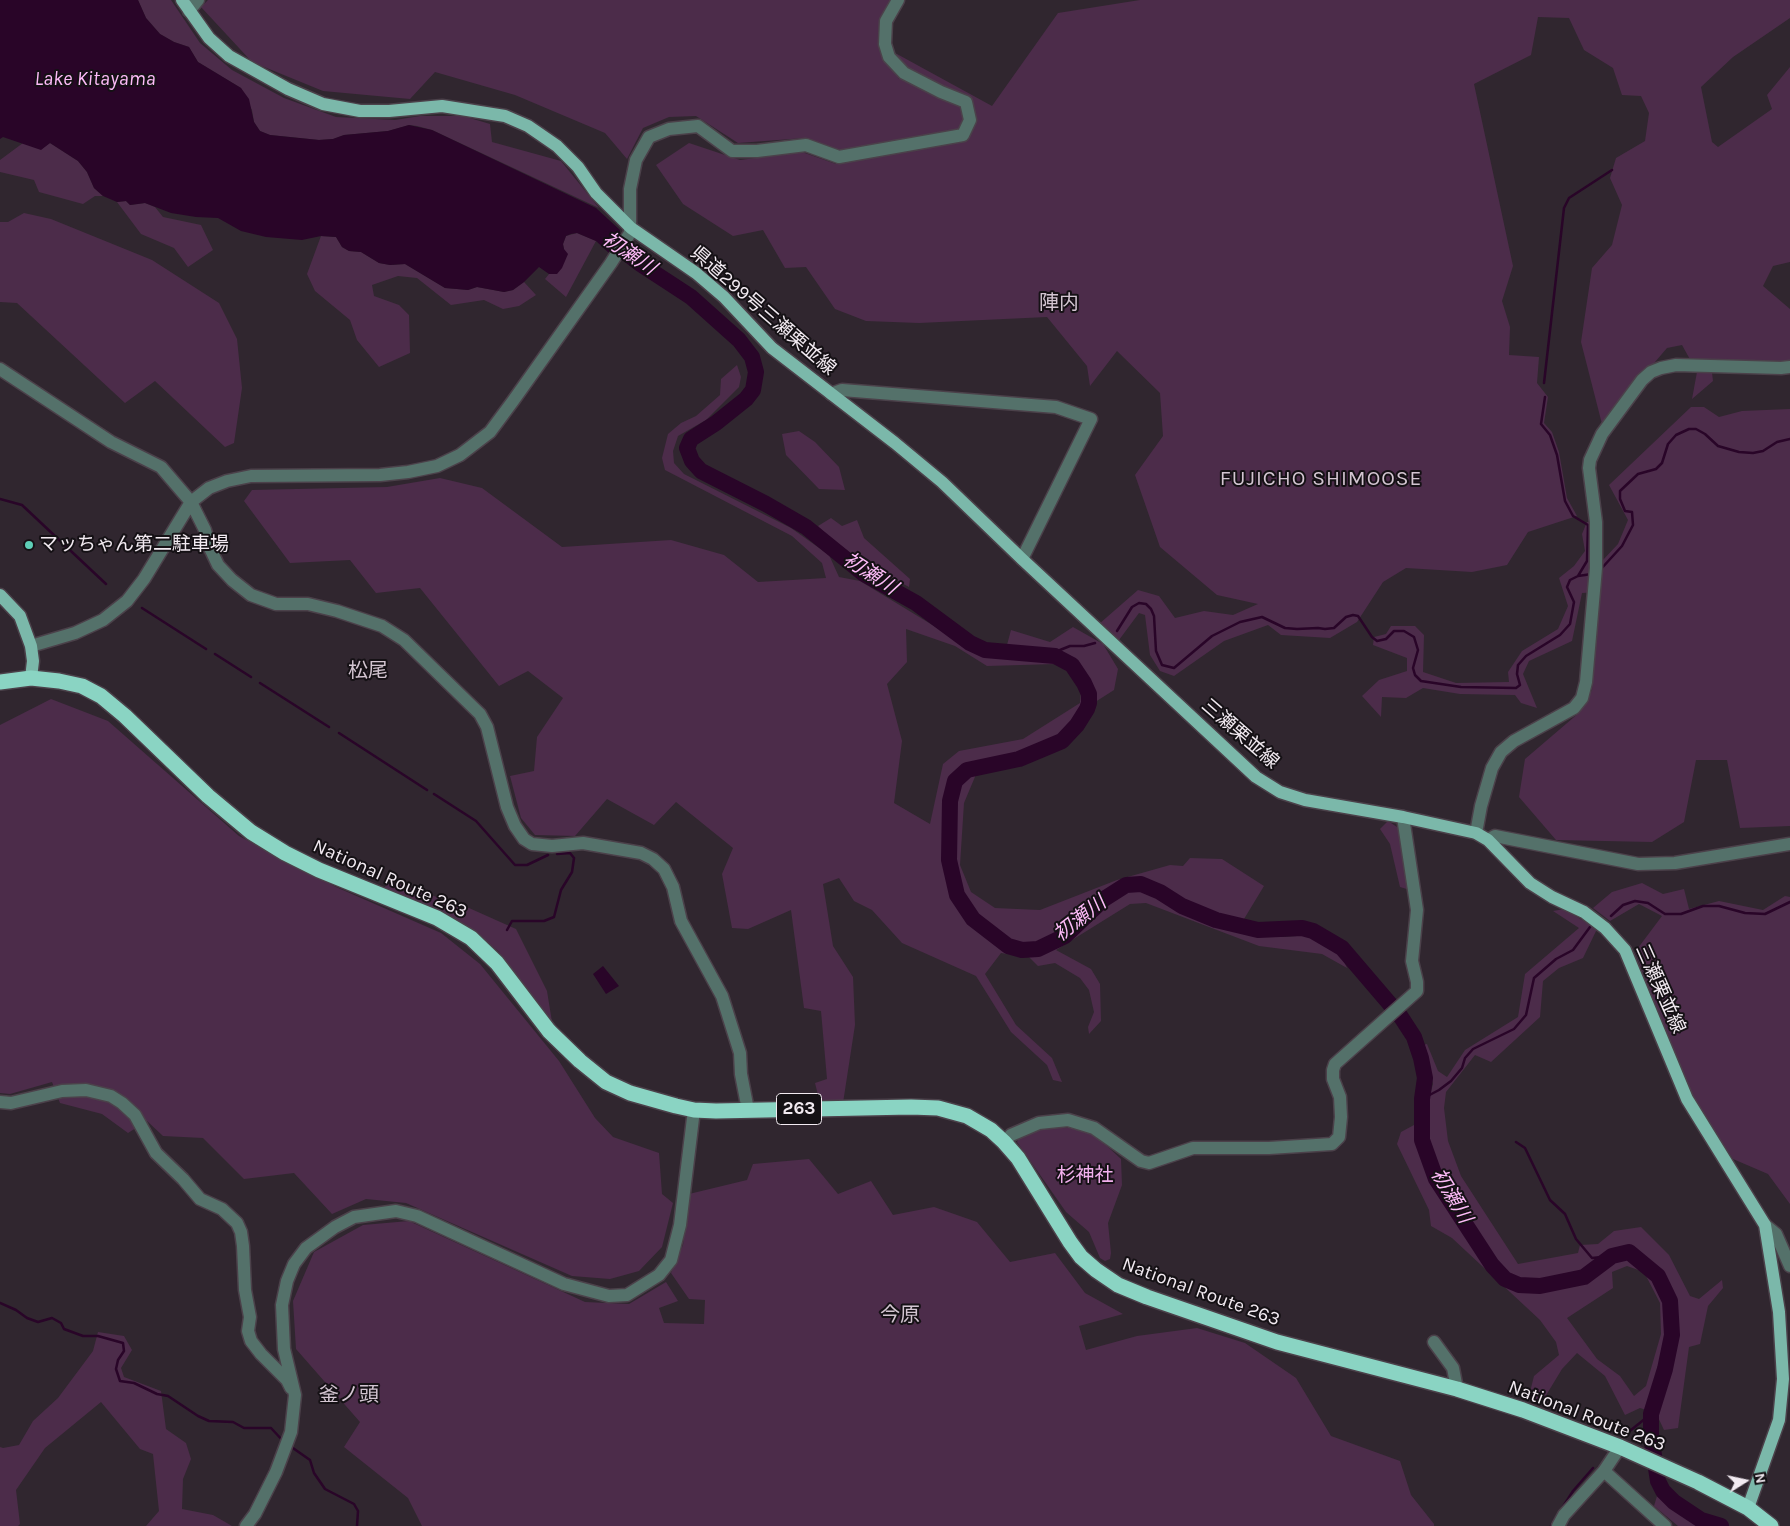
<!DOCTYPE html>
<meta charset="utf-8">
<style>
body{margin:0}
#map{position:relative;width:1790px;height:1526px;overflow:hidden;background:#30262f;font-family:Karla,sans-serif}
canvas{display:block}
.north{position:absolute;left:1720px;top:1456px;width:50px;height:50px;-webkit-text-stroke:4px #151115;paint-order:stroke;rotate:80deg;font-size:14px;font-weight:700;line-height:20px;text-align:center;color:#f2eaf1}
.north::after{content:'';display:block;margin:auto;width:18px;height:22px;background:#f2eaf1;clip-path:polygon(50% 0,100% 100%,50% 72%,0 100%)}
</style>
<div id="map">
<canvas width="1790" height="1526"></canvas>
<div class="north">N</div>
</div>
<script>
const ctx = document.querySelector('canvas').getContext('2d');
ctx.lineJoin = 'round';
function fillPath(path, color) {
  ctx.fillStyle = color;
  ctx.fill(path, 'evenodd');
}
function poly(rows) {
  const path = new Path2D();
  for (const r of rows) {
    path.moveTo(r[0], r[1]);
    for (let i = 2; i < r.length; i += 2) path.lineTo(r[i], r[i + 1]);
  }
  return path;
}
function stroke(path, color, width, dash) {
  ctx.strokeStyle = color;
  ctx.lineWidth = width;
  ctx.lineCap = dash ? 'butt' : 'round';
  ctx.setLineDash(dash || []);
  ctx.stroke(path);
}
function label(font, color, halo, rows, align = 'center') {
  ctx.font = font + ' Karla,"Noto Sans JP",sans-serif';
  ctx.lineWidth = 4;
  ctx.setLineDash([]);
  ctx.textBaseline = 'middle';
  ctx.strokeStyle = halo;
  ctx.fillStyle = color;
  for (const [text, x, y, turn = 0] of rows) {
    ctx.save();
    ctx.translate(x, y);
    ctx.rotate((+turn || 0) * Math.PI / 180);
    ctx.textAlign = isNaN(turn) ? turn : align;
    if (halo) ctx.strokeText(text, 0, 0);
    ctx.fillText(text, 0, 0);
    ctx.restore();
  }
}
fillPath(poly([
 [138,0,171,0,200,43,232,70,284,98,336,117,395,120,420,116,463,116,490,124,492,142,561,161,599,208,432,130,417,126,409,125,388,131,344,135,333,139,319,140,270,135,260,131,254,122,252,110,241,88,198,62,189,47,174,42,160,34,146,18],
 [208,0,892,0,881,51,899,79,897,54,992,106,1058,13,1140,0,1790,0,1790,18,1733,57,1701,87,1712,142,1718,147,1772,109,1767,95,1790,67,1790,262,1773,266,1763,286,1790,309,1790,363,1711,364,1713,381,1692,399,1697,372,1682,345,1667,348,1602,424,1581,342,1592,268,1612,245,1622,205,1610,178,1616,158,1645,141,1649,113,1641,96,1622,95,1613,68,1584,50,1569,18,1538,17,1531,55,1474,84,1513,266,1502,301,1510,327,1509,355,1539,357,1537,383,1548,397,1544,423,1552,432,1559,452,1567,498,1577,516,1528,532,1507,565,1472,572,1406,568,1383,582,1357,622,1330,638,1281,635,1268,625,1224,641,1174,676,1160,671,1150,655,1145,615,1139,613,1119,640,1099,624,1138,590,1159,596,1175,618,1204,611,1233,615,1258,604,1217,595,1160,547,1135,475,1163,436,1160,393,1117,351,1090,386,1087,366,1047,317,919,323,866,321,835,309,806,267,785,268,763,230,733,236,683,204,656,165,689,143,740,160,802,152,836,164,900,152,841,151,805,138,738,143,696,116,669,117,643,128,627,159,605,133,515,95,435,72,410,99,323,91,252,62,201,7],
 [23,143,41,149,50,143,78,161,87,172,94,188,103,196,95,196,83,204,39,192,34,180,0,172,0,160],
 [126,201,130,205,145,203,155,207,163,217,201,225,213,250,188,267,174,248,141,234,117,202],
 [24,213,51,219,152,260,219,303,237,339,242,388,234,443,225,447,155,381,125,403,17,303,0,302,0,222,8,222],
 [577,233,596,241,566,297,545,279,549,274,554,274,564,249,563,244,566,236],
 [321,236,336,237,342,247,349,251,361,252,379,263,390,265,405,264,445,288,468,290,477,287,504,292,513,290,524,282,536,295,519,306,503,309,484,300,451,305,417,278,398,276,372,285,374,296,399,305,409,315,410,353,379,367,357,340,350,320,315,291,307,274],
 [737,365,741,377,739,387,706,420,678,436,673,451,674,463,684,474,791,528,829,555,839,577,860,581,985,657,1004,656,1011,630,1050,642,1073,627,1103,644,1118,669,1114,690,1092,704,1055,748,1003,766,977,772,964,803,960,865,971,892,995,908,1040,910,1117,880,1170,865,1183,866,1190,858,1222,859,1264,886,1244,919,1243,930,1282,937,1312,935,1339,951,1347,968,1322,954,1259,946,1146,903,1130,904,1056,950,1091,969,1100,984,1101,1021,1089,1034,1088,1027,1094,1012,1089,990,1080,978,1055,963,1038,966,1029,957,1001,953,985,974,1016,1025,1052,1058,1062,1082,1053,1080,1047,1065,1011,1032,976,976,902,943,872,910,854,901,839,878,823,884,833,946,853,977,855,1025,843,1103,820,1103,815,1083,827,1079,821,1011,804,1008,791,910,748,929,732,928,722,874,733,848,676,802,654,825,607,799,575,836,535,835,521,818,510,776,534,771,537,737,563,698,528,671,499,686,420,588,376,593,350,560,290,563,244,501,252,490,387,487,440,478,482,488,562,547,671,540,724,555,758,582,826,578,822,563,792,536,665,470,662,458,668,434,681,423,696,416,720,395,721,379],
 [906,629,955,646,987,666,1055,664,1072,674,1081,692,1080,703,1023,739,959,751,943,764,930,824,894,803,902,741,887,684,907,662],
 [1691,407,1704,407,1719,417,1742,411,1790,409,1790,826,1740,828,1727,760,1696,760,1684,822,1652,842,1556,840,1519,797,1525,759,1580,712,1592,690,1599,592,1582,593,1572,641,1529,661,1523,674,1537,708,1521,703,1515,695,1460,694,1423,688,1406,698,1382,697,1381,717,1362,696,1379,680,1407,671,1407,658,1373,645,1374,637,1386,634,1391,626,1415,626,1424,635,1423,672,1456,683,1509,682,1508,672,1522,651,1558,629,1568,606,1559,578,1574,566,1585,551,1582,534,1587,522,1599,522,1602,561,1618,544,1628,520,1609,485],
 [799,431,815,442,839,467,845,490,819,489,786,455,782,434],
 [831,518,842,526,857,520,864,538,910,579,909,587,866,564,831,539,818,526],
 [51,699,108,721,239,836,336,887,441,933,480,964,559,1061,595,1118,613,1137,659,1153,662,1194,673,1203,662,1247,639,1271,610,1279,572,1276,406,1203,366,1199,332,1214,294,1173,244,1179,203,1138,163,1136,147,1121,128,1133,102,1114,60,1103,52,1082,10,1094,0,1093,0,725],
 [1388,821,1400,829,1410,890,1400,887,1390,844,1380,829],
 [390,881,469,908,516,929,547,991,553,1028,498,951,473,930,440,911,384,888],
 [1642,883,1663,894,1684,889,1689,909,1719,901,1763,910,1785,896,1790,897,1790,1204,1768,1174,1733,1159,1691,1097,1635,952,1662,916,1639,904,1610,921,1593,908,1612,892],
 [1564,909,1597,929,1583,958,1559,968,1543,981,1540,1017,1491,1062,1475,1055,1446,1092,1444,1108,1448,1141,1461,1176,1518,1264,1578,1253,1580,1245,1598,1244,1614,1231,1641,1227,1669,1255,1690,1296,1699,1299,1722,1280,1723,1288,1708,1306,1700,1344,1689,1347,1678,1428,1664,1430,1656,1413,1640,1408,1625,1415,1605,1376,1577,1353,1562,1369,1542,1402,1528,1400,1534,1376,1559,1355,1556,1342,1540,1320,1452,1238,1431,1226,1429,1210,1397,1144,1401,1132,1414,1125,1428,1121,1428,1103,1433,1084,1423,1045,1427,1044,1438,1071,1447,1077,1465,1050,1518,1017,1525,974,1579,928,1553,911],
 [1627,1266,1644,1272,1660,1303,1661,1334,1646,1386,1634,1396,1620,1376,1597,1359,1567,1318,1613,1288,1612,1272],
 [1047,1127,1070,1128,1095,1135,1121,1159,1122,1185,1108,1223,1111,1253,1110,1259,1105,1261,1100,1258,1089,1232,1066,1212,1017,1142,1020,1136],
 [809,1159,838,1194,871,1181,893,1215,934,1207,977,1222,1010,1262,1055,1253,1085,1293,1123,1314,1079,1326,1086,1350,1137,1336,1197,1328,1245,1343,1296,1378,1331,1436,1400,1461,1411,1495,1434,1524,1434,1526,422,1526,408,1498,344,1447,360,1422,296,1349,293,1301,314,1252,363,1225,409,1221,585,1302,629,1304,666,1282,678,1301,659,1308,664,1323,704,1324,705,1300,689,1299,671,1273,683,1245,689,1194,747,1180,753,1164],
 [98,1332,124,1336,132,1350,121,1368,124,1377,161,1391,166,1429,186,1443,191,1459,183,1479,182,1509,213,1515,232,1526,146,1526,159,1511,153,1454,140,1449,101,1402,45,1448,16,1490,20,1524,18,1526,0,1526,0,1447,3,1448,19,1445,33,1421,58,1398,93,1351],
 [1657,1496,1697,1524,1703,1526,1678,1526,1654,1506]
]), '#4c2c4a');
fillPath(poly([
 [0,0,138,0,146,18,160,34,174,42,189,47,198,62,241,88,249,99,254,122,260,131,270,135,319,140,333,139,344,135,388,131,409,125,432,130,596,208,620,230,620,236,610,254,596,241,577,233,571,234,566,236,563,244,564,249,568,254,562,268,557,274,549,274,539,267,524,282,513,290,504,292,477,287,468,290,457,289,445,288,405,264,390,265,379,263,361,252,349,251,342,247,336,237,321,236,302,240,266,237,241,231,218,218,196,217,171,213,145,203,130,205,126,201,117,202,103,196,94,188,87,172,78,161,50,143,41,150,3,137,0,139],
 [603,966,619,986,606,994,593,974]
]), '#290528');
stroke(poly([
 [1544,383,1564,208,1569,198,1612,170],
 [1545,397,1541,424,1550,435,1557,455,1565,501,1573,516,1588,525,1587,561,1578,576],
 [0,499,22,505,106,584],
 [1601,569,1622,546,1633,525,1632,512,1625,511,1620,499,1620,491,1638,474,1656,469,1662,463,1668,444,1676,435,1689,429,1696,429,1705,434,1718,446,1739,452,1753,453,1763,451,1777,442,1790,439],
 [142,608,206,649],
 [1117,631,1132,607,1139,603,1146,604,1151,609,1154,616,1156,651,1162,665,1174,668,1212,636,1240,622,1262,617,1285,628,1297,629,1318,628,1325,629,1334,628,1346,617,1353,615,1358,616,1372,637,1377,641,1386,639,1394,631,1404,631,1414,637,1418,650,1413,668,1415,675,1421,681,1461,687,1516,688,1520,685,1517,674,1518,665,1526,656,1560,635,1570,624,1574,602,1567,587,1570,580,1578,576,1592,574],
 [215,654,251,677],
 [1055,656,1060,650,1070,646,1084,646,1095,643],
 [260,683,329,727],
 [339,733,427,790],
 [434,794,476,821,515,865,527,865,548,855],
 [1611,916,1623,905,1635,901,1648,903,1665,914,1681,914,1703,906,1719,906,1745,913,1765,914,1790,902],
 [507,930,512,921,544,921,554,917,561,890,572,872,574,858,570,853,557,854],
 [1422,1099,1439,1090,1451,1081,1462,1068,1465,1058,1473,1049,1514,1029,1526,1015,1534,978,1556,959,1573,950,1590,927],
 [1516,1142,1525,1148,1550,1200,1565,1214,1576,1239,1592,1258,1612,1256],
 [0,1303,16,1310,27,1318,38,1322,52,1318,61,1323,64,1329,83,1336,98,1336,123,1343,124,1351,118,1360,116,1369,120,1381,134,1383,157,1394,168,1396,198,1416,209,1421,233,1422,244,1428,271,1428,284,1442],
 [1626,1434,1651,1414],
 [290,1446,310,1460,314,1473,325,1489,354,1504,358,1511,357,1526],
 [1561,1510,1573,1491,1593,1468],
 [1551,1526,1558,1514]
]), '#290528', 2.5);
stroke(poly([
 [608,239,639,263,691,297,739,340,752,357,756,372,753,390,746,399,716,423,691,439,687,448,692,461,701,471,766,504,806,527,864,574,916,603,970,643,985,650,1055,656,1072,665,1084,683,1089,694,1089,703,1087,709,1077,725,1062,741,1019,759,967,770,955,781,950,801,949,860,957,895,973,919,1008,946,1022,950,1038,949,1065,936,1104,899,1126,885,1141,884,1160,892,1182,906,1216,920,1258,930,1302,928,1313,931,1342,948,1401,1017,1414,1037,1421,1058,1425,1078,1422,1099,1422,1140,1436,1179,1492,1265,1505,1279,1519,1285,1540,1286,1584,1277,1612,1256,1629,1252,1658,1276,1670,1301,1672,1335,1665,1369,1651,1414,1651,1436,1658,1481,1663,1491,1674,1502,1701,1520,1721,1526]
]), '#290528', 16);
const minor = poly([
 [189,11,198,0],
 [0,369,111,442,161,467,191,502,205,530,210,548,218,565,232,580,251,595,276,604,308,604,337,611,382,626,404,640,480,714,487,727,507,807,515,826,524,839,532,844,552,846,583,843,641,853,653,859,664,869,673,887,681,921,722,996,740,1053,741,1074,748,1110],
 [831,394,842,390,1056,407,1091,419,1022,559],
 [31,646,75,633,103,620,127,601,144,579,191,502,209,488,227,481,251,476,380,475,408,472,437,466,460,455,490,432,513,401,611,263,630,233,630,189,636,160,649,137,669,129,698,126,732,151,757,151,806,145,839,157,963,135,970,120,966,102,941,92,904,73,889,57,885,44,886,21,898,0],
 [1476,833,1481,806,1492,768,1501,752,1514,741,1574,708,1582,698,1586,682,1596,568,1596,522,1589,468,1590,460,1602,434,1642,380,1651,372,1661,368,1676,365,1781,368,1790,367],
 [1488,840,1495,836,1638,864,1675,863,1790,844],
 [0,1102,11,1103,62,1091,86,1090,111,1096,122,1103,135,1115,156,1153,183,1179,200,1199,222,1209,237,1223,241,1232,243,1246,245,1290,250,1317,248,1331,251,1341,261,1354,287,1380,291,1388],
 [1004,1142,1011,1135,1039,1123,1068,1120,1094,1128,1141,1161,1149,1163,1193,1148,1269,1148,1332,1144,1339,1137,1341,1117,1340,1097,1333,1079,1333,1070,1335,1064,1417,991,1417,982,1412,961,1417,910,1403,817],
 [1765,1225,1776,1234,1790,1266],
 [1434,1342,1453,1368,1457,1389],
 [1604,1471,1665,1526],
 [246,1526,255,1514,276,1472,291,1432,295,1395,284,1349,282,1305,287,1281,294,1264,306,1248,335,1227,354,1217,396,1211,417,1216,564,1284,609,1296,627,1295,659,1275,671,1260,680,1225,694,1110],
 [1558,1526,1564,1515,1604,1471,1620,1447]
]);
const major = poly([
 [182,0,209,38,229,56,288,89,323,104,360,111,389,111,442,106,505,116,528,126,557,146,578,167,596,193,631,228,696,273,724,297,772,348,895,443,942,482,1022,559,1256,777,1280,792,1305,800,1403,817,1476,833,1488,840,1530,883,1552,897,1584,912,1605,928,1625,950,1687,1099,1765,1225,1779,1312,1783,1379,1779,1420,1748,1508],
 [0,595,20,616,31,646,33,661,31,678]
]);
const highway = poly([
 [0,682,31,678,59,681,82,686,101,696,125,716,208,796,251,832,285,853,319,870,437,918,471,938,497,963,549,1031,580,1061,606,1082,630,1093,676,1106,694,1110,716,1111,911,1107,938,1108,967,1116,991,1130,1004,1142,1018,1158,1070,1242,1081,1257,1096,1270,1118,1285,1147,1297,1277,1342,1457,1389,1523,1410,1620,1447,1698,1482,1748,1508,1771,1526]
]);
stroke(minor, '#4b414a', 15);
stroke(major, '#4b414a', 15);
stroke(highway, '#4b414a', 18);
stroke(minor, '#54716a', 12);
stroke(major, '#7bb8aa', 12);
stroke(highway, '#8ad4c3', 15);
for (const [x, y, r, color] of [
 [29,545,5,"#5eceb7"]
]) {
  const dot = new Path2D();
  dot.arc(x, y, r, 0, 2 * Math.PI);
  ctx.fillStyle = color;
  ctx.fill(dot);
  stroke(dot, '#151115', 2);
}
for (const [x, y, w] of [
 [799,1109,45]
]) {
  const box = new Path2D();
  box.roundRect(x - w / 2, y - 15.5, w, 31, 4);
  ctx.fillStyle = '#151115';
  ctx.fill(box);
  stroke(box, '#f2eaf1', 1);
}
label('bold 18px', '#f2eaf1', null, [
 ["263",799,1109]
]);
label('19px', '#f2eaf1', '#151115', [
 ["県道299号三瀬栗並線",763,311,41],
 ["三瀬栗並線",1240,734,41],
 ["National Route 263",390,879,24],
 ["三瀬栗並線",1660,989,66],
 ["National Route 263",1201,1292,20],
 ["National Route 263",1587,1416,21]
]);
label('19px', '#f2eaf1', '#151115', [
 ["マッちゃん第二駐車場",39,545]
], 'left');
label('19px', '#f2b1ee', '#151115', [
 ["杉神社",1085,1176]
]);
label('italic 20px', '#fdbbf8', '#151115', [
 ["Lake Kitayama",95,79],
 ["初瀬川",629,254,34],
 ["初瀬川",870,574,33],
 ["初瀬川",1080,919,-38],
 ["初瀬川",1451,1196,59]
]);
label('20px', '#d3c5d1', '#151115', [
 ["陣内",1059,303],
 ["松尾",368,671],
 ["今原",900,1315],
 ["釜ノ頭",349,1395]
]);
ctx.letterSpacing = '1px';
label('21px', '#d3c5d1', '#151115', [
 ["FUJICHO SHIMOOSE",1321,479]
]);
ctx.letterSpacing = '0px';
</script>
